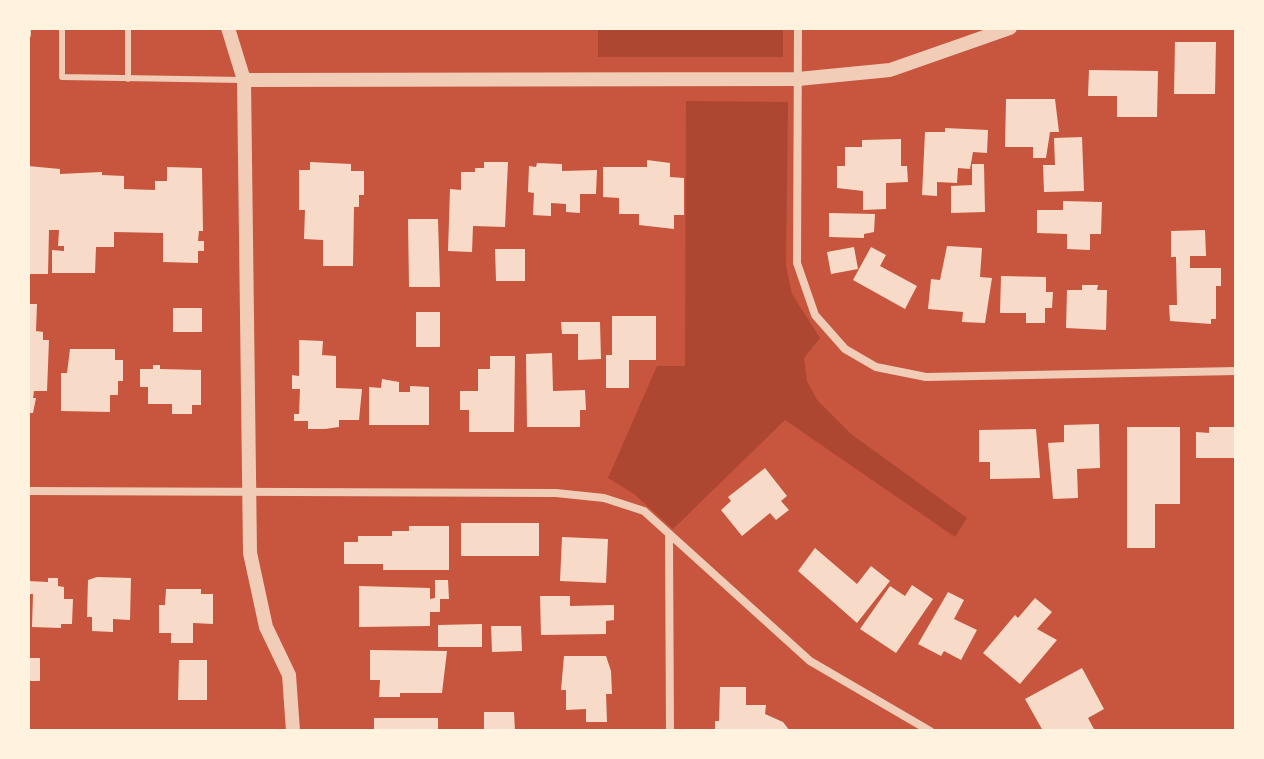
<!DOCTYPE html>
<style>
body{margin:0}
#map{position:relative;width:1264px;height:759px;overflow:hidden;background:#c8553d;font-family:Barlow,sans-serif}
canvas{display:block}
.frame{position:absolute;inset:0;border:30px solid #fff3e0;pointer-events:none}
</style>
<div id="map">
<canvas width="1264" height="759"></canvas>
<div class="frame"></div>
</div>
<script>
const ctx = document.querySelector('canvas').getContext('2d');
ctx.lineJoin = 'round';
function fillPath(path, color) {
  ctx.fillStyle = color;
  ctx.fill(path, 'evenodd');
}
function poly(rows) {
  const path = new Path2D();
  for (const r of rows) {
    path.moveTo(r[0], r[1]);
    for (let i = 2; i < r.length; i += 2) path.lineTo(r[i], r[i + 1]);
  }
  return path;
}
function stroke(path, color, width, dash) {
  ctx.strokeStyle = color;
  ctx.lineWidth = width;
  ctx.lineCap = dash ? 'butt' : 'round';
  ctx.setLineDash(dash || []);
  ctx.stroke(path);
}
fillPath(poly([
 [598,28,783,28,783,57,598,57],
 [686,101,788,102,786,266,792,294,820,338,804,358,807,381,817,400,851,434,967,518,955,537,785,420,673,529,634,494,608,478,657,366,685,366]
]), '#ae4732');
fillPath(poly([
 [1175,42,1216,42,1215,94,1174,94],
 [1089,70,1158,71,1157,117,1117,117,1117,96,1088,96],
 [1006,99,1055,99,1059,132,1050,132,1046,158,1033,158,1033,147,1005,147],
 [945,128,988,130,987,153,973,152,970,169,958,168,957,183,937,182,937,196,922,195,925,132,945,132],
 [1082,137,1084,191,1044,192,1043,165,1055,165,1054,138],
 [901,139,901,166,907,166,908,182,886,183,886,209,863,210,863,191,837,188,837,166,845,166,845,147,862,147,862,140],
 [647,160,670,163,670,177,684,178,684,215,674,215,674,229,639,225,639,214,619,214,619,198,603,197,603,167,647,167],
 [310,162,351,164,351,171,364,171,364,195,359,195,359,207,354,207,353,266,323,266,323,240,304,239,305,210,299,210,299,170,310,170],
 [484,162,508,162,505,227,473,226,472,252,448,251,450,189,461,190,461,172,475,172,475,168,484,168],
 [537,163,562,164,562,171,597,170,596,194,580,194,580,213,566,212,566,204,551,203,551,216,533,215,534,193,528,192,529,166,536,167],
 [972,164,984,164,985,212,951,213,951,186,972,185],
 [28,166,60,169,60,174,102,172,102,175,124,176,124,189,155,190,155,181,167,181,167,167,202,168,203,231,199,231,198,241,204,241,204,251,198,251,198,263,163,262,163,233,114,232,114,247,96,247,95,273,52,273,52,250,64,251,64,246,58,246,59,230,49,230,48,274,28,274],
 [1063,201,1102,202,1101,234,1090,234,1090,250,1067,249,1067,234,1037,233,1037,210,1063,210],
 [829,213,875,214,874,232,864,234,864,238,829,237],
 [408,219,438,219,440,287,409,287],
 [1205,230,1206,256,1190,256,1190,268,1221,268,1221,286,1216,286,1216,319,1211,319,1211,324,1170,321,1169,305,1177,305,1176,257,1171,257,1171,231],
 [947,246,982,248,980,277,992,278,985,323,962,322,963,312,928,309,931,279,940,280],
 [854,247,858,269,831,274,827,252],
 [871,247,886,255,880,266,917,286,905,309,853,280],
 [495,249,525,249,525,281,496,281],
 [1001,276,1046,277,1046,292,1053,292,1052,308,1045,308,1045,323,1026,323,1026,313,1000,313],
 [1082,285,1098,285,1097,290,1107,290,1106,330,1066,328,1067,290,1082,290],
 [28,304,37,304,36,331,43,332,43,340,49,340,47,391,34,391,33,398,36,398,33,413,28,413],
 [173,308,202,308,202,332,173,332],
 [416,312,440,312,440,347,416,347],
 [612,316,656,316,656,360,629,360,629,388,606,388,606,355,612,355],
 [561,322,600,322,601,359,578,360,578,334,562,334],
 [299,340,323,341,322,355,336,356,336,388,362,389,359,420,339,420,339,427,325,429,308,429,308,421,294,421,294,414,299,414,300,389,292,389,292,375,299,376],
 [70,349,115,349,115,360,123,360,123,381,118,381,118,395,110,395,110,412,61,411,61,373,67,373],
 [552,353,553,391,585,390,586,410,580,410,580,427,527,427,526,354],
 [490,356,515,356,514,432,469,432,469,410,460,410,460,391,478,391,478,369,490,369],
 [153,365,160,365,160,369,201,370,201,405,192,405,192,414,172,414,172,404,148,404,148,387,140,387,140,369,153,369],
 [382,379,399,382,399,392,410,392,410,386,429,387,429,425,369,425,369,387,381,388],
 [1099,424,1100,468,1077,469,1078,498,1053,499,1048,443,1064,442,1064,425],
 [1127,427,1180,427,1180,504,1155,504,1155,548,1127,548],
 [1209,427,1236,427,1236,458,1196,458,1196,432,1209,433],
 [1036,429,1040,478,990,479,990,462,979,462,979,430],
 [765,468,787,496,781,501,789,510,776,520,770,513,742,536,721,510,731,501,728,497],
 [461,523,539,523,539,556,461,556],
 [409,526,449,526,449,570,383,570,383,564,344,564,344,542,358,542,358,536,392,536,392,531,409,531],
 [562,537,608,539,606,583,560,581],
 [815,548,857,584,871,566,890,581,857,623,798,571],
 [97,577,131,578,130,620,113,619,113,632,92,631,92,617,87,617,88,580],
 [48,578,58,578,58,586,64,587,64,599,73,599,72,624,61,624,61,628,32,627,33,594,28,594,28,581,48,582],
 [435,580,448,580,449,599,440,599,440,612,430,612,430,626,359,627,359,586,430,588,430,599,435,598],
 [912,585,933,599,896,653,860,629,890,586,905,596],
 [166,589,201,589,201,594,213,594,213,624,193,623,193,643,171,643,171,633,159,633,159,605,165,605],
 [948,592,964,600,954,619,977,630,961,660,944,651,941,656,918,644],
 [540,596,570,596,570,606,614,605,614,620,606,621,606,634,541,635],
 [1035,598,1052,612,1037,629,1057,640,1020,684,983,653,1015,615,1018,618],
 [482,624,482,647,438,647,438,625],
 [491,626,521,626,522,651,492,652],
 [370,650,447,651,442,693,400,693,400,697,379,697,380,680,370,680],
 [564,656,606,656,611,671,612,694,606,694,607,722,586,722,586,709,566,710,566,690,561,690],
 [28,658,40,658,40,681,28,681],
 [179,660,207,660,207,700,178,700],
 [1082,668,1104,709,1088,718,1095,731,1043,731,1025,699],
 [720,687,746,687,746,705,766,705,765,714,783,722,790,731,715,731,715,721,719,721],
 [484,712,514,712,515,731,484,731],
 [374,718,438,718,438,731,374,731]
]), '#f7dbc8');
stroke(poly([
 [62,28,62,77,242,80],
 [28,35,28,28],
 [128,79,128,28]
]), '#f1ccb7', 6);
stroke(poly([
 [798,28,797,263,815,315,845,349,876,367,926,377,1236,371],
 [28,491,556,493,604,498,644,511,810,661,930,731],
 [669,537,670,731]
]), '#f1ccb7', 8);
stroke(poly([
 [228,28,244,80,250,553,266,627,289,675,293,731],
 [244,80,798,79,890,70,1010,28]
]), '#f1ccb7', 14);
</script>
